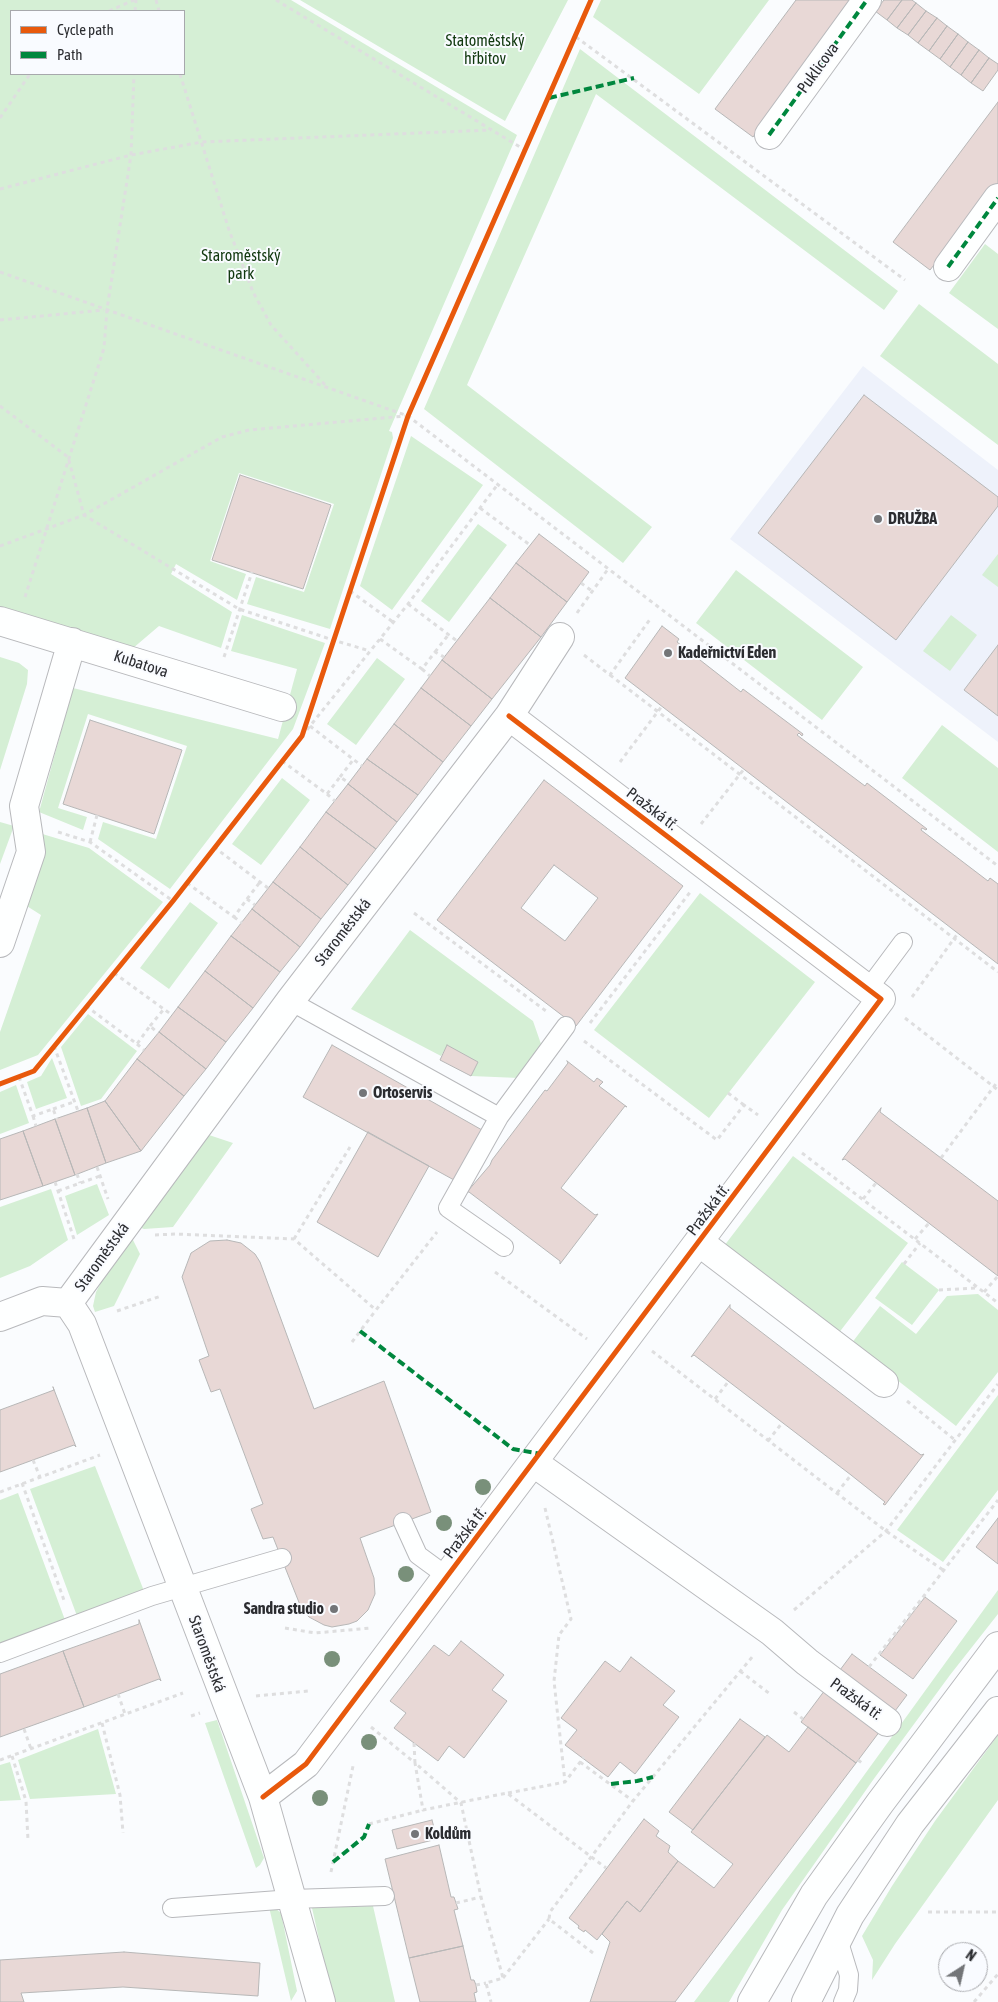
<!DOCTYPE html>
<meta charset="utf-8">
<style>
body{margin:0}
#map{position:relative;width:998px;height:2002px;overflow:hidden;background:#fafcfe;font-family:"Asap Condensed",sans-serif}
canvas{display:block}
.legend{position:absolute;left:10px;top:10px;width:175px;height:65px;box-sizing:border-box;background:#f9fbff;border:1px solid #a7a8ac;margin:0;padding:6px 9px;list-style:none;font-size:15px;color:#2b2c30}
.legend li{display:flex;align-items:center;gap:10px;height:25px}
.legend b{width:25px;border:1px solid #a7a8ac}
.north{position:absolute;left:938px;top:1942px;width:50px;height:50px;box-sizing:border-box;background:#f9fbff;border:1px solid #a7a8ac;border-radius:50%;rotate:35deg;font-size:14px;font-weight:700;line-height:20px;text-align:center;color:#2b2c30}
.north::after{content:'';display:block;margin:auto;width:18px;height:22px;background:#737578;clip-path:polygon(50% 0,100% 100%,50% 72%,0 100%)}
</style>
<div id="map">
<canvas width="998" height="2002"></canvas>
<ul class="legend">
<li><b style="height:6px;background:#e8590c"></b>Cycle path</li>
<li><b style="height:6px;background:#00873e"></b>Path</li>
</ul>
<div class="north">N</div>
</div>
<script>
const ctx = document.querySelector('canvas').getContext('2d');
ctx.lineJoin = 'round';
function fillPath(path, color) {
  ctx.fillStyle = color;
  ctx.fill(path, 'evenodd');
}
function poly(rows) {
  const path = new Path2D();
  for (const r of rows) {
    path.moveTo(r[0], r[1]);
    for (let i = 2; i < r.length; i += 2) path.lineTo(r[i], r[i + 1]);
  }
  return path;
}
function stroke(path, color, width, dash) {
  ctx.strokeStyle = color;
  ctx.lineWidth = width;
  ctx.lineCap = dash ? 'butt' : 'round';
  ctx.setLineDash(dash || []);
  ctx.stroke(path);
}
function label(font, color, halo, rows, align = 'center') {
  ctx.font = font + ' "Asap Condensed",sans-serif';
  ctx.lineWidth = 4;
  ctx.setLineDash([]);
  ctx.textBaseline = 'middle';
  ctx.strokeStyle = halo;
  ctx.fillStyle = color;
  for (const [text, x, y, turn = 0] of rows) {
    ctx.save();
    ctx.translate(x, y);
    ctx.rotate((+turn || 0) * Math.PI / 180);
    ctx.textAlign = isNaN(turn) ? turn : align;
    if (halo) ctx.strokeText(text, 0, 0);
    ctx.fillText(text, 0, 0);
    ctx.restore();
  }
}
fillPath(poly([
 [863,366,998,470,998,742,730,539]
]), '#eef2fb');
fillPath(poly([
 [0,0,291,0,517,135,389,431,392,432,393,438,330,629,247,604,256,577,304,592,334,504,239,473,210,561,246,574,237,600,176,564,171,574,232,612,221,648,159,626,132,649,0,608],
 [11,11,184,11,184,74,11,74],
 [300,0,568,0,505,121],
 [601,0,769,0,699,94,593,17],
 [580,49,898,291,884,310,596,94,467,385,652,527,623,563,424,409],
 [985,244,998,254,998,329,949,293],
 [919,304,998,364,998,445,880,356],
 [411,436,483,485,392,610,360,586],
 [478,524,507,545,449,622,421,601],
 [998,554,998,587,982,575],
 [736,570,863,667,822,720,696,623],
 [242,615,325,643,293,729,170,889,98,839,103,822,156,839,187,746,88,714,58,808,87,817,83,830,39,812,73,688,278,739,297,669,231,651],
 [951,615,977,635,950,671,923,651],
 [0,657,19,663,28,670,27,684,0,770],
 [377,658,405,679,356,745,327,724],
 [942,725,998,768,998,852,902,778],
 [282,778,310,800,261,865,232,844],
 [0,822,14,826,0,864],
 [39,833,89,848,163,902,38,1055,0,1070,0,1032,41,915,22,903],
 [700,893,815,982,709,1118,594,1030],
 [190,902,218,923,169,989,140,968],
 [410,930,533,1021,541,1044,519,1078,471,1076,478,1062,447,1046,441,1056,351,1009],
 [88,1014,137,1051,101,1099,81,1106,61,1047],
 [52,1058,67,1098,36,1109,27,1082,41,1076],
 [16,1085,29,1123,0,1134,0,1092],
 [209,1135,233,1143,173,1227,144,1229,139,1227],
 [793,1156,908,1243,838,1334,724,1246],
 [97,1184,109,1215,77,1235,65,1196],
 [51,1189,68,1240,30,1266,0,1278,0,1207],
 [132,1238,140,1254,114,1306,95,1312,93,1306,96,1292,104,1277],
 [902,1262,939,1290,912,1325,875,1298],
 [978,1294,998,1310,998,1372,956,1426,851,1344,880,1306,916,1334,947,1296],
 [998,1395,998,1490,943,1562,897,1530],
 [95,1466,144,1591,77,1616,30,1489],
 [18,1493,65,1620,0,1644,0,1500],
 [998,1590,998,1614,950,1675,873,1780,782,1910,729,2002,694,2002,836,1814],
 [217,1720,264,1858,260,1865,256,1868,205,1723],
 [98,1729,116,1794,30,1799,18,1760],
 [998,1735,998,1800,895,1944,872,1980,873,1960,862,1936,892,1886,935,1821],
 [10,1762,21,1800,0,1801,0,1765],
 [373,1906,395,2002,333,2002,312,1908],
 [269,1907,276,1909,281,1913,297,1991,291,2001]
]), '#d5efd5');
const building = poly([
 [796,0,855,0,753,137,715,109,796,0],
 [884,0,902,0,887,20,875,11,884,0],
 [902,0,912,0,916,3,897,28,887,20,902,0],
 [916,3,926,11,908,35,897,28,916,3],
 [926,11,937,18,918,43,908,35,926,11],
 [937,18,947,26,929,51,918,43,937,18],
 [947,26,958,34,940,59,929,51,947,26],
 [958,34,968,42,950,67,940,59,958,34],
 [968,42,979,50,961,75,950,67,968,42],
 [979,50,989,58,971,83,961,75,979,50],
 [989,58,998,64,998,70,983,91,971,83,989,58],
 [998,102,998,184,930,270,893,242,998,102],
 [864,395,998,497,998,506,896,640,758,533,864,395],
 [240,475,331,505,303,589,212,560,240,475],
 [539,534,589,572,567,602,516,563,539,534],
 [516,563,567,602,541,637,490,598,516,563],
 [490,598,541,637,492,699,442,660,490,598],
 [662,626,679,639,677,642,741,692,743,689,803,734,802,736,799,733,797,735,865,786,867,783,927,829,926,830,922,828,921,830,988,881,990,878,998,884,998,964,625,678,662,626],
 [998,645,998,716,964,690,998,645],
 [442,660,492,699,471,726,421,688,442,660],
 [421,688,471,726,443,762,394,724,421,688],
 [90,720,182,750,154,834,63,804,90,720],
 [394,724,443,762,418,795,367,759,394,724],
 [367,759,418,795,397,822,348,784,367,759],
 [544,780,683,886,576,1026,437,920,544,780],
 [554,865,598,898,565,941,521,908,554,865],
 [348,784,397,822,376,849,326,812,348,784],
 [326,812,376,849,348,885,300,847,326,812],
 [300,847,348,885,321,919,273,882,300,847],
 [273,882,321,919,300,947,252,909,273,882],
 [252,909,300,947,280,972,231,936,252,909],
 [231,936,280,972,253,1008,205,971,231,936],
 [205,971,253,1008,226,1042,178,1007,205,971],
 [178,1007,226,1042,206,1069,159,1032,178,1007],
 [159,1032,206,1069,184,1096,137,1059,159,1032],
 [332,1045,482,1130,454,1180,303,1097,332,1045],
 [447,1045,478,1062,471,1076,440,1060,447,1045],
 [137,1059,184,1096,141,1151,105,1101,137,1059],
 [567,1061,594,1082,597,1078,603,1082,599,1086,627,1107,625,1106,561,1188,595,1215,598,1214,560,1264,560,1261,469,1192,467,1192,490,1165,492,1160,545,1090,547,1091,568,1063,567,1061],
 [105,1101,141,1151,106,1163,87,1108,105,1101],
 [87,1108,106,1163,75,1175,55,1119,87,1108],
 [881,1108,880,1112,998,1201,998,1276,845,1159,842,1160,881,1108],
 [55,1119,75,1175,43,1186,23,1131,55,1119],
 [23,1131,43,1186,0,1200,0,1139,23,1131],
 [368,1132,429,1166,378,1257,317,1222,368,1132],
 [227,1240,241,1243,255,1254,260,1262,314,1409,384,1381,431,1512,360,1538,374,1578,375,1594,368,1610,357,1621,349,1624,332,1627,324,1625,309,1617,302,1610,273,1537,263,1539,251,1509,263,1504,220,1389,211,1392,199,1360,209,1356,182,1277,191,1253,210,1241,227,1240],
 [730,1305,730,1308,860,1408,921,1455,924,1454,885,1505,883,1504,885,1502,851,1475,694,1355,691,1357,730,1305],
 [53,1387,76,1447,74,1445,0,1472,0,1410,54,1390,53,1387],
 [998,1518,998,1564,976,1547,998,1518],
 [925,1597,957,1621,913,1679,880,1655,925,1597],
 [139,1620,161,1681,159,1679,84,1707,63,1651,139,1624,139,1620],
 [461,1641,504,1675,492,1690,507,1701,464,1758,449,1746,438,1761,394,1728,406,1713,390,1701,434,1645,449,1656,461,1641],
 [63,1651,84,1707,0,1737,0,1674,63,1651],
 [852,1654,907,1695,856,1763,801,1722,852,1654],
 [631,1657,675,1691,663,1705,679,1717,635,1774,620,1762,608,1777,565,1745,577,1730,561,1718,605,1661,620,1672,631,1657],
 [740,1719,765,1737,693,1830,669,1812,740,1719],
 [808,1727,856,1763,675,2002,590,2002,610,1942,602,1934,627,1901,640,1912,678,1861,714,1888,733,1864,691,1832,767,1735,789,1752,808,1727],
 [644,1819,659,1831,656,1836,670,1846,668,1852,678,1861,640,1912,627,1901,597,1940,585,1930,584,1932,578,1928,579,1926,569,1918,644,1819],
 [432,1820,437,1839,397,1849,392,1830,432,1820],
 [439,1845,451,1897,454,1897,458,1909,454,1910,463,1946,409,1958,385,1859,439,1845],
 [463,1946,471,1980,474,1980,476,1985,477,1992,474,1993,476,2002,420,2002,409,1958,463,1946],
 [124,1952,260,1963,258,1996,123,1987,21,1993,24,2002,0,2002,0,1960,124,1952]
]);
fillPath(building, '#e8d8d6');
stroke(building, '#b7b7b7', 1);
const lane = poly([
 [868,989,903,942],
 [290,1001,499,1117,448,1208,504,1247],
 [499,1117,566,1026],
 [403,1522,418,1555,448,1577],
 [0,1653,152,1596,282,1558],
 [172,1908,292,1899,385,1896],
 [838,1939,849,1975,848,1990,843,2002]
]);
const street = poly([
 [769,135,867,0],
 [948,267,998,198],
 [0,621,282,707],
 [0,943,31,852,24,806,72,642],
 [699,1242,884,1383],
 [68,1303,290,1001,509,716,560,637],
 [68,1303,82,1324,263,1797,321,2002],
 [0,1317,42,1301,68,1303],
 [534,1463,772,1632,807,1662,887,1722],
 [263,1797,306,1764,881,999,509,716]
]);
const secondary = poly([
 [752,2002,814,1895,880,1803,998,1646],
 [806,2002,850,1915,910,1824,998,1711]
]);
stroke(lane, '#b8b9bc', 20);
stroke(street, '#b8b9bc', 30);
stroke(secondary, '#b8b9bc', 30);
stroke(poly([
 [156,0,159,11],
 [276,0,525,150],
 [109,11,134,0],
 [135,11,136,0],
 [576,37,905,280],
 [180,74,229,230,253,292,271,325,327,387],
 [0,118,30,74],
 [0,189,131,155,202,142,491,130],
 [0,272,408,416,998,866],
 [0,320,104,310],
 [0,406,68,457,84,515,239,609,333,640,370,651],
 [480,508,530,545],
 [0,546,84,515,222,437,249,430,405,416],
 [581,583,592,591],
 [350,591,393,622],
 [25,597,104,348,107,309,131,155,134,74],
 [408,604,457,641],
 [577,613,608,569],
 [380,639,422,669,435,652,444,657],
 [435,652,449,634],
 [584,655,610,675,651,618],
 [224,657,252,572],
 [422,669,430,676],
 [610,675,998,972],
 [310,726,362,766],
 [302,736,408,604,498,484],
 [282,761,327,794,340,777,349,783],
 [620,762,662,706],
 [340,777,353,760],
 [327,794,335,801],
 [701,824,744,769],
 [58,832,90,842,173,901],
 [90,842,97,815],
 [214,847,268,888],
 [187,883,234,917,247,899,255,905],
 [247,899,260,882],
 [414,913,546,1011],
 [234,917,242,923],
 [114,973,172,1015],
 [912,997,958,933],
 [86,1006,137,1044,150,1026,158,1033],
 [905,1018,998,1090],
 [590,1023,691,891],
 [150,1026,164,1009],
 [584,1041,717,1140,744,1105,758,1115],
 [137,1044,144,1050],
 [54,1046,78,1111],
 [19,1077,33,1116,53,1109,57,1119],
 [728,1093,744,1105],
 [53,1109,74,1102],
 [33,1116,36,1126],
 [802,1153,998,1303],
 [941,1158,998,1081],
 [97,1167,108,1199],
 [77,1174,80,1183],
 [55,1182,75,1242],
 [58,1191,100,1176],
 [863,1199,876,1183],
 [155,1235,175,1234,294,1239,376,1310,437,1232],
 [294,1239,350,1147],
 [915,1239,929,1223],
 [904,1264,920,1243],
 [495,1272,587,1339],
 [939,1290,977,1288],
 [984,1292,998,1276],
 [117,1311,161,1296],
 [352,1342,376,1310],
 [652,1351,886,1531,943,1570],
 [715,1399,728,1382],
 [907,1401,955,1440],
 [768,1441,782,1423],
 [33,1460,40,1477],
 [22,1483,65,1603],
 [0,1492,100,1455],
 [837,1493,851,1475],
 [545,1508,571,1619,559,1635,554,1681,565,1782],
 [794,1610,886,1531,998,1384],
 [285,1628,315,1633,371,1628],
 [869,1667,998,1500],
 [740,1671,770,1694],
 [118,1694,125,1714],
 [256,1696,308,1691],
 [794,1712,803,1719],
 [191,1716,200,1713],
 [102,1723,120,1795,123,1833],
 [371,1727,415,1763,423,1810,507,1793,606,1868],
 [24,1729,31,1749],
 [414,1743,415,1763,461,1803,481,1897,503,1978,486,1983,491,2002],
 [12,1756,26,1801,28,1840],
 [0,1760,183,1693],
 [858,1760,862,1763],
 [580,1762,633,1801],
 [508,1793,565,1782,584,1757],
 [369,1824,423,1810],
 [331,1872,353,1766],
 [456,1903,481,1897],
 [928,1912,998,1912],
 [593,1953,549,1919,550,1912,633,1801,753,1656],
 [503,1978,549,1919],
 [476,1985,486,1983],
 [974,2002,998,1974]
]), '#dededf', 3, [4, 4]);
stroke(lane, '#feffff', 18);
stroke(street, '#feffff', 28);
stroke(secondary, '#feffff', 28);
stroke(poly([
 [549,98,634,78],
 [769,135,867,0],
 [948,267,998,198],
 [360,1331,513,1449,541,1454],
 [611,1784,637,1781,653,1777],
 [333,1862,364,1837,369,1824]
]), '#00873e', 4, [8, 4]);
stroke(poly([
 [0,1084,34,1071,173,901,302,736,408,416,591,0],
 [263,1797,306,1764,881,999,509,716]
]), '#e8590c', 5);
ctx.fillStyle = '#79907a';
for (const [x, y] of [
 [483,1487],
 [444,1523],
 [406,1574],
 [332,1659],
 [369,1742],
 [320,1798]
]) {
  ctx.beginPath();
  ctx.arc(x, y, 8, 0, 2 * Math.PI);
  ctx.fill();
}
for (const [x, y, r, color] of [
 [878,519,5,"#737578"],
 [668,653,5,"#737578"],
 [363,1093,5,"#737578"],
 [334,1609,5,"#737578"],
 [415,1834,5,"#737578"]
]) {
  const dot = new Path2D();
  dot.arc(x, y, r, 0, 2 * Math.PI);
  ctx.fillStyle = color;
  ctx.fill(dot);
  stroke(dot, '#f9fbff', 2);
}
label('16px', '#10380e', '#f9fbff', [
 ["Statoměstský",485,41],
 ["hřbitov",485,59],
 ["Staroměstský",241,256],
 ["park",241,274]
]);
label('16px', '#2b2c30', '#f9fbff', [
 ["Puklicova",818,68,-54],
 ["Kubatova",141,664,18],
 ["Pražská tř.",652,809,37],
 ["Staroměstská",343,932,-52],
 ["Pražská tř.",708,1210,-53],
 ["Staroměstská",102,1257,-54],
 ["Pražská tř.",465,1533,-53],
 ["Staroměstská",207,1654,70],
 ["Pražská tř.",856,1699,36]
]);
label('bold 16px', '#2b2c30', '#f9fbff', [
 ["DRUŽBA",888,519],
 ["Kadeřnictví Eden",678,653],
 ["Ortoservis",373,1093],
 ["Sandra studio",324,1609,"right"],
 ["Koldům",425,1834]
], 'left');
</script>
